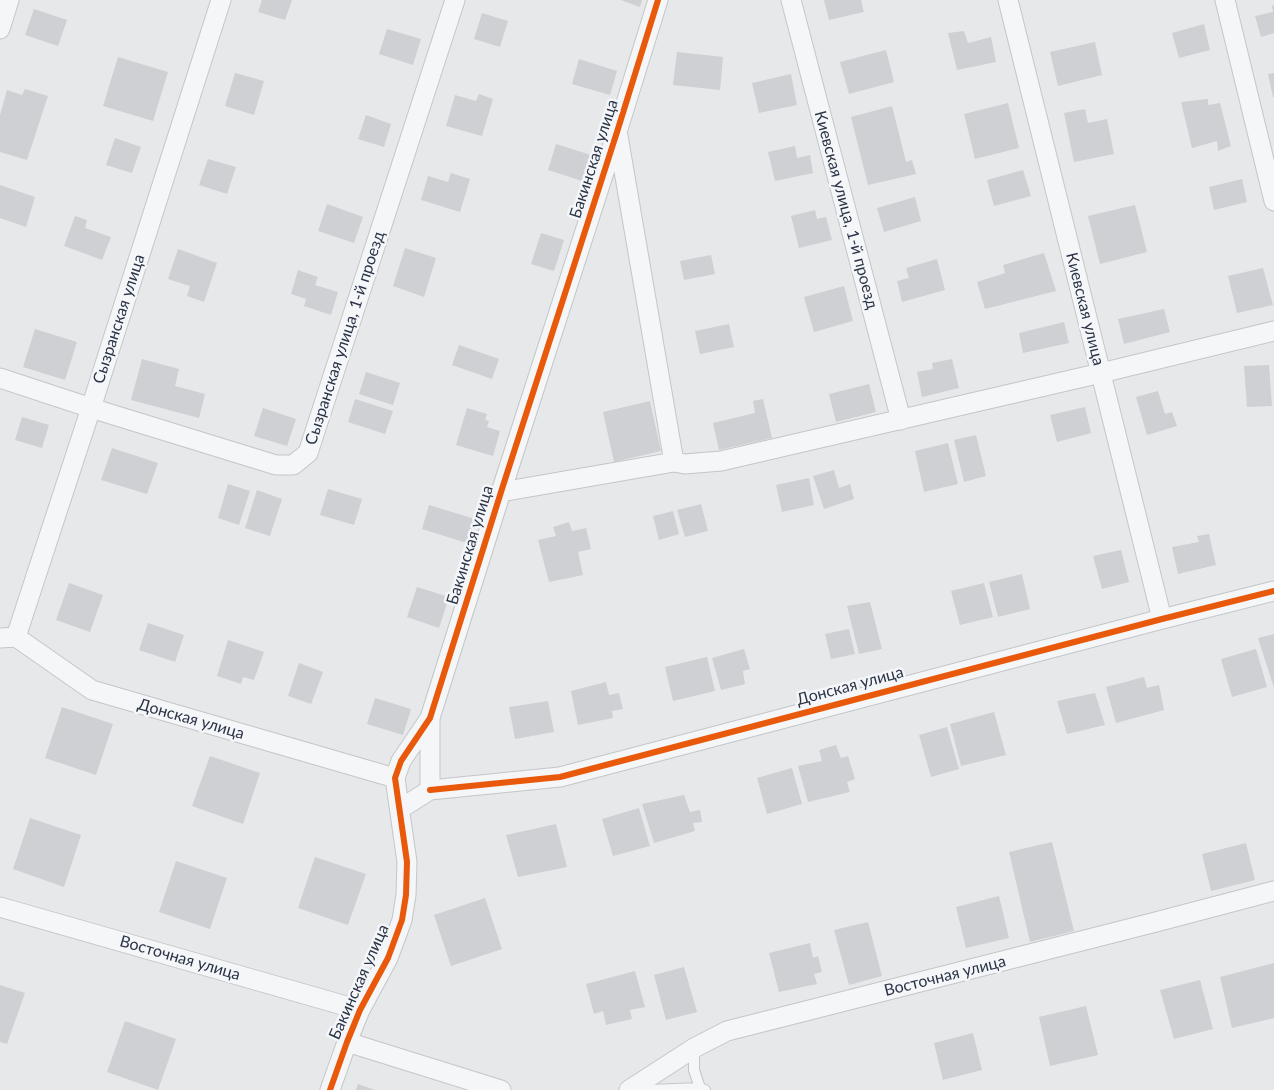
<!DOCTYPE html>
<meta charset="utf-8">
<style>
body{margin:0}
canvas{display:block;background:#e6e8ea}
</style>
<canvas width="1274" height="1090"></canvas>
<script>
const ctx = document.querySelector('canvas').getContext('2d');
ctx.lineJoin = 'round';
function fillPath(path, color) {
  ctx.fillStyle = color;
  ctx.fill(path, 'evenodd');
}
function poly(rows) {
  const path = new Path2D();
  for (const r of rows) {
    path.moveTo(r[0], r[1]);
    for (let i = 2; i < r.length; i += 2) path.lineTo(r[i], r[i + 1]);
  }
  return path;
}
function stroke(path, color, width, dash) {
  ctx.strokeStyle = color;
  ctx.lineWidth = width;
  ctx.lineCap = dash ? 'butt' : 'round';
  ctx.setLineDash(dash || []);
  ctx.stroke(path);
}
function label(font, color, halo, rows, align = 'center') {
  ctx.font = font + ' Lato,sans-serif';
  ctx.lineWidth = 5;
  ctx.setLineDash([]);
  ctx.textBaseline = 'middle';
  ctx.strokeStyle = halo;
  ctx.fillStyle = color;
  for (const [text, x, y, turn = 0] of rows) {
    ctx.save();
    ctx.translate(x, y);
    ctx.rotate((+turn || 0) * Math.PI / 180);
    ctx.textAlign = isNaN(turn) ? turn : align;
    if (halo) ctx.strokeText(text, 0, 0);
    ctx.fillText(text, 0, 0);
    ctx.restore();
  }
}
fillPath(poly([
 [262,0,292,0,285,20,258,12],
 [621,0,642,0,640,7],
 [824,0,861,0,864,12,829,20],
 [1274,5,1274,33,1261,37,1255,16,1273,12,1272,6],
 [34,9,67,20,58,46,25,35],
 [482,13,508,21,500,47,474,39],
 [1204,24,1210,50,1179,58,1172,33],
 [387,29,421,39,413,65,379,54],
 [964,31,968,43,991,37,996,62,957,70,948,33],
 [1095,42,1102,75,1058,86,1050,52],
 [886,50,894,82,849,94,840,62],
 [677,52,723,57,720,90,673,85],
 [118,57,168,72,153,121,103,106],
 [579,59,617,71,610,95,572,84],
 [235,73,264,81,254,115,225,106],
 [1274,73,1274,97,1273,97,1268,74],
 [791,74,797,105,759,113,752,83],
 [25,89,48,96,27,160,0,152,0,115,7,90,22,95],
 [479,94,493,99,482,136,446,126,455,95,476,101],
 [1208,99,1208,105,1220,103,1231,146,1218,151,1217,141,1192,148,1181,102],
 [1008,103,1019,148,975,159,964,114],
 [892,106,906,162,912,160,916,174,868,185,851,117],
 [1085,109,1088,123,1107,119,1114,154,1074,162,1064,113],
 [366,115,391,124,384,147,358,139],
 [115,138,141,147,132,173,106,165],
 [556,144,591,155,582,181,548,170],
 [795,146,797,158,810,155,813,173,775,181,768,152],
 [208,159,236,167,227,194,199,185],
 [1023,170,1031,196,994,206,987,180],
 [451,173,470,179,460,212,421,200,428,176,448,182],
 [1242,179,1247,202,1214,210,1209,187],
 [0,185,35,197,26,227,0,218],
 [915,197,921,221,884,232,877,208],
 [327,204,363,217,354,243,318,231],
 [1135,205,1147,252,1100,264,1088,216],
 [815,210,817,219,826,217,832,240,799,248,791,216],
 [75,216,87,220,85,228,111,237,102,260,64,246],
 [541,233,564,240,554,271,531,264],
 [405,248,436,258,424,297,393,286],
 [178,249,217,263,204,302,187,296,190,286,168,279],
 [1044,253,1056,291,985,309,977,282,1005,273,1003,265],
 [711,255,715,274,684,280,680,261],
 [937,259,945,290,902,302,897,281,909,278,906,268],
 [1263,268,1273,305,1237,313,1228,276],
 [298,270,318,277,315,285,338,292,331,315,304,306,306,299,291,294],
 [844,286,853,321,814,332,804,297],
 [1164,309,1170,332,1124,344,1118,319],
 [1064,322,1069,343,1023,353,1019,333],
 [729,324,734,347,700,354,695,331],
 [35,329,77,342,65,380,23,367],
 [459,345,499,359,492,379,452,365],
 [142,359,179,369,175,386,205,394,199,418,131,400],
 [952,359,959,388,922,397,917,372,933,369,932,363],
 [1269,365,1272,406,1247,407,1244,366],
 [366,372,400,383,393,405,359,394],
 [869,384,876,412,836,422,829,394],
 [1158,391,1165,414,1172,412,1177,426,1147,435,1136,397],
 [355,399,393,411,385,434,348,422],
 [763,399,772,438,719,450,713,423,755,413,753,401],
 [650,401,661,451,614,462,603,412],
 [1085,407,1091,433,1057,442,1050,415],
 [263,408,296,419,287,446,254,436],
 [467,408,487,414,485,420,489,421,487,427,500,431,493,456,456,445],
 [22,417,49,425,42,448,15,440],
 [976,435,986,476,964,482,954,440],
 [948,443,958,484,924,492,915,451],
 [112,448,158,463,147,494,101,480],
 [834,470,839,488,850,484,854,499,824,509,813,476],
 [809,478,814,505,782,512,776,485],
 [228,484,250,491,239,525,218,518],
 [328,489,362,499,354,525,320,515],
 [257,490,282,499,270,536,245,528],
 [701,504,708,531,685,537,677,510],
 [429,505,475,519,467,543,422,529],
 [673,511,679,534,659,540,653,516],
 [569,522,572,531,586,528,591,549,578,552,583,575,549,582,538,540,556,536,553,527],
 [1209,534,1216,565,1178,574,1172,547,1199,542,1197,536],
 [1121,550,1129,582,1102,589,1093,556],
 [1022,574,1030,609,998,617,989,582],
 [69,583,103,595,90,632,56,620],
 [984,583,993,617,960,625,951,591],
 [417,587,449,597,439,628,407,617],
 [870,602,882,649,859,654,847,606],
 [148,623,184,635,175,662,139,650],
 [849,629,855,654,831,659,825,634],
 [1274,634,1274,688,1258,638],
 [228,640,264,652,254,680,243,677,241,684,217,676],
 [744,649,750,669,743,671,745,684,721,690,712,658],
 [1256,649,1267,687,1232,697,1221,659],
 [707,657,715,691,673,701,665,667],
 [299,663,323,672,311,704,288,696],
 [1144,677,1147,688,1159,685,1164,710,1116,723,1106,687],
 [606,682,609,695,619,693,623,709,612,711,613,718,578,725,571,691],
 [1095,693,1105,725,1067,734,1057,701],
 [375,698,411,709,403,735,367,724],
 [548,701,554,732,515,739,509,707],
 [62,707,113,724,96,775,45,758],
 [994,712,1006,755,961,766,950,724],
 [947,727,959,769,931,777,919,735],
 [836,745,841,758,848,756,855,779,847,782,850,792,808,802,798,766,822,761,819,750],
 [210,756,260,773,243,824,192,806],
 [792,768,802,804,767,814,757,778],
 [684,795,690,812,700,810,702,822,693,823,695,831,654,843,642,804],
 [639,808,650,846,613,856,602,819],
 [30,818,81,835,64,887,13,869],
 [556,824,567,867,518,877,506,835],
 [1052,842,1074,931,1030,942,1009,852],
 [1246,843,1255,880,1211,891,1202,854],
 [315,857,366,874,348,925,298,908],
 [176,861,227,878,210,929,159,912],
 [999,896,1009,938,966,948,956,907],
 [485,898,502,949,451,966,434,915],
 [868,922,882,976,849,985,834,930],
 [810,943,813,958,818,956,822,972,814,974,817,984,779,992,769,953],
 [1274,963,1274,1018,1232,1028,1220,977],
 [684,967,697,1012,666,1020,654,975],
 [635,971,645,1007,630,1010,632,1019,606,1025,603,1011,594,1014,586,984],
 [1200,980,1213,1029,1174,1039,1160,990],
 [0,985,25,993,7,1044,0,1042],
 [1086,1006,1098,1055,1050,1066,1039,1017],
 [125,1021,176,1039,158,1090,107,1072],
 [973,1033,982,1070,943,1080,934,1043],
 [358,1084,375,1090,356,1090]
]), '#ced0d3');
const service = poly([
 [694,1048,694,1070,700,1088,705,1090],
 [650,1090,700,1088]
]);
const minor = poly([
 [791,0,901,420],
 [1008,0,1162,619],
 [1225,0,1274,201],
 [0,29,9,0],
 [618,136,674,462],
 [0,378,91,408,276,465,293,465,308,453,455,0],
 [501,492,674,462,685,464,721,461,1101,373,1274,331],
 [16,637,91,408,221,0],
 [0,638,16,637,92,690,395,778],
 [430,790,560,777,1162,619,1274,591],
 [400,809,430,790,430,718],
 [0,907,360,1010],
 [347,1042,501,1090],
 [330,1090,347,1042,360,1010,388,958,402,920,406,895,407,862,395,778,401,761,430,718,501,492,617,132,658,0],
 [629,1090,694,1048,727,1031,1152,923,1274,891]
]);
stroke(service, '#c4c6c8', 12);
stroke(minor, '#c4c6c8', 21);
stroke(service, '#f5f6f7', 10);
stroke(minor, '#f5f6f7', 19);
stroke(poly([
 [430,790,560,777,1162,619,1274,591],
 [330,1090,347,1042,360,1010,388,958,402,920,406,895,407,862,395,778,401,761,430,718,501,492,617,132,658,0]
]), '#e8590c', 6);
label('16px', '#2b3445', '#f4f6f9', [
 ["Бакинская улица",594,159,-72],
 ["Киевская улица, 1-й проезд",846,210,75],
 ["Киевская улица",1085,309,76],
 ["Сызранская улица",119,319,-72],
 ["Сызранская улица, 1-й проезд",345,338,-72],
 ["Бакинская улица",470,545,-73],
 ["Донская улица",850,686,-15],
 ["Донская улица",191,719,16],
 ["Восточная улица",180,958,16],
 ["Восточная улица",945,976,-14],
 ["Бакинская улица",359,982,-66]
]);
</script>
